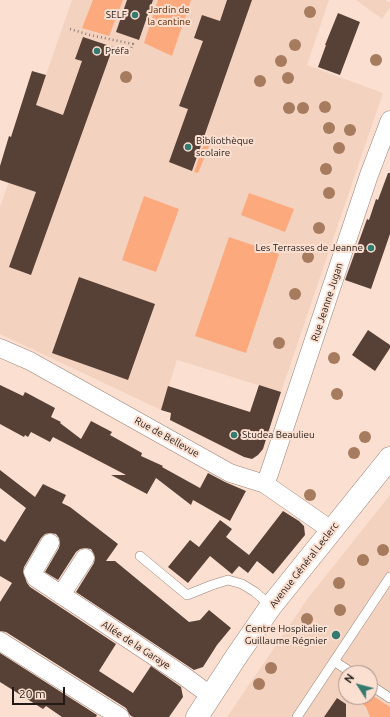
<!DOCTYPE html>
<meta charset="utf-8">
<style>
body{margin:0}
#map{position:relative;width:390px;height:717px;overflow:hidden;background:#fbe0d2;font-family:Ubuntu,sans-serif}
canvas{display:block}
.north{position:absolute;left:338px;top:665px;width:40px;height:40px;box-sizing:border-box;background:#fbe0d2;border:1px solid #a59186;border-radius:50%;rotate:306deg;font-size:11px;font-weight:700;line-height:16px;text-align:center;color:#231a15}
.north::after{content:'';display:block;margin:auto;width:14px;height:18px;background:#357a6f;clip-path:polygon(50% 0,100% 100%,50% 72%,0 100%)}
.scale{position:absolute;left:12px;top:687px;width:53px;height:18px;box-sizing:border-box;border:2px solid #231a15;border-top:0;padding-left:5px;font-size:12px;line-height:14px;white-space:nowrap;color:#231a15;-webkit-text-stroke:3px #fbe0d2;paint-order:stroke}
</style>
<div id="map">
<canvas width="390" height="717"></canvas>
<div class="north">N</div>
<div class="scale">20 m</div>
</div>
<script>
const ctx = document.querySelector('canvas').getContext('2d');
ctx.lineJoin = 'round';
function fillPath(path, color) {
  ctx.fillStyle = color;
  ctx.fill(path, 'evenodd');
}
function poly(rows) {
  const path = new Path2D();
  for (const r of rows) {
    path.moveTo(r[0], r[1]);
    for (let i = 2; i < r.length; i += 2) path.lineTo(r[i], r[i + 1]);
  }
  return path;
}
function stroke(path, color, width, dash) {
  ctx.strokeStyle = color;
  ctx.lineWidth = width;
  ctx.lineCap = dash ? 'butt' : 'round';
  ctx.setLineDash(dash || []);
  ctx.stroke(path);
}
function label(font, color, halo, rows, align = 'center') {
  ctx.font = font + ' Ubuntu,sans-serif';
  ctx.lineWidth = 4;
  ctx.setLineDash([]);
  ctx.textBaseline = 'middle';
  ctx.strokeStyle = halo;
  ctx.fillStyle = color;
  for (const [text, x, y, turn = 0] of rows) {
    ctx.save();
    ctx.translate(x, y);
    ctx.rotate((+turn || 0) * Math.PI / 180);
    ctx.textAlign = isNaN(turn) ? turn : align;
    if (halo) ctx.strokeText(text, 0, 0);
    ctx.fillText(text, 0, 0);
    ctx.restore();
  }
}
fillPath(poly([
 [72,0,329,0,307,65,383,93,281,392,177,360,161,410,0,334,0,207],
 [356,0,386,0,390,3,390,7,382,19],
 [390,495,390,717,227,717,308,598],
 [346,673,370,673,370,697,346,697]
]), '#f4d2c0');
fillPath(poly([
 [93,0,123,0,109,36,82,28],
 [158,0,191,0,172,56,144,43],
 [205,141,210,144,198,173,194,172],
 [249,193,294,209,285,232,241,215],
 [144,196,179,209,156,272,122,260],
 [229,237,279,254,246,353,195,336],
 [370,694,390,707,390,717,370,717,366,707,359,700,361,697,370,697]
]), '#fcaa7d');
fillPath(poly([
 [127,0,153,0,139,40,116,32],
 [227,0,252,0,192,171,169,162,188,109,179,106,203,41,194,38,202,15,220,21],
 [338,13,360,22,340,75,318,67,326,45,325,45],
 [83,37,113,47,31,275,9,267,36,192,0,180,0,166,9,136,11,137,32,71,46,75,36,105,63,115,82,61,75,59],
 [388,173,390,173,390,234,371,289,345,280,367,219,369,220,376,199,378,200],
 [79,277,155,304,128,380,52,353],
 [368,330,390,345,390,348,375,371,352,355],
 [0,385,23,396,25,392,55,408,51,417,61,422,60,423,81,439,91,421,112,432,110,435,142,453,141,456,163,466,162,467,200,488,208,473,225,482,246,491,230,521,193,500,191,505,156,478,147,494,111,475,126,475,53,437,50,442,31,432,28,437,25,435,24,437,0,424],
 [259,385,281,392,263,449,258,455,252,459,244,457,170,420,171,413,161,410,168,386,250,412],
 [0,470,35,497,43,484,66,495,62,503,70,507,118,544,106,561,115,561,189,622,200,620,209,610,231,628,217,645,203,667,194,670,76,592,94,563,95,558,94,554,91,549,85,548,80,549,76,552,58,580,45,572,59,548,60,543,59,538,56,534,50,533,45,534,41,538,24,567,23,572,27,583,30,587,116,644,99,671,133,693,151,666,181,687,183,697,169,717,133,717,130,715,126,708,6,632,0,631,0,602,12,583,0,576,0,539,5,542,26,508,0,488],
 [283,511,299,521,304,526,305,535,273,574,257,561,248,573,239,566,232,574,210,556,188,583,168,567,190,540,199,547,220,520,232,529,226,537,249,555],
 [0,653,97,715,96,717,62,717,46,706,43,709,0,682],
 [337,698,346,704,346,717,324,717]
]), '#574136');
const lane = poly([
 [140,556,187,595,212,585,228,580,242,584,255,592,271,606],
 [334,661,352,673],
 [370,685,390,698],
 [297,717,390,577]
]);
const street = poly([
 [0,348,30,361,230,473,265,484,331,530],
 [265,484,269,474,369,175,390,120],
 [50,543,33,572,36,578,184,676,211,696],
 [61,595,85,558],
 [0,641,120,717]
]);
const secondary = poly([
 [197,717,236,657,271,606,390,458]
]);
stroke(lane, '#9a8275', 10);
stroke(street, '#9a8275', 19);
stroke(secondary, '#9a8275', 23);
stroke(poly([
 [70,29,90,35,133,44,130,51]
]), '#8e7c73', 2.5, [1, 3]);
stroke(lane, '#fff', 9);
stroke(street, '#fff', 18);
stroke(secondary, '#fff', 22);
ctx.fillStyle = '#a67b5e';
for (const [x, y] of [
 [310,12],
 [295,45],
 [376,60],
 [281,61],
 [126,77],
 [288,78],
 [260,81],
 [325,107],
 [289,108],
 [303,108],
 [329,128],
 [350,130],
 [339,148],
 [326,169],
 [329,193],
 [319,228],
 [308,257],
 [295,294],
 [279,343],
 [334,358],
 [337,394],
 [365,437],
 [354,453],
 [310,495],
 [383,550],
 [363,560],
 [339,583],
 [340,610],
 [307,619],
 [271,668],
 [259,684]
]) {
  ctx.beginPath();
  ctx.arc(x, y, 6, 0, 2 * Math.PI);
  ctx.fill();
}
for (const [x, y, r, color] of [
 [135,15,4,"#357a6f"],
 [97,51,4,"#357a6f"],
 [188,147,4,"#357a6f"],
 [371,248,4,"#357a6f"],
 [234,435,4,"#357a6f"],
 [336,635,5,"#357a6f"]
]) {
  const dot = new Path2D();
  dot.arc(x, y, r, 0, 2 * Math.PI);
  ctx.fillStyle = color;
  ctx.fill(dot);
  stroke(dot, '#fbe0d2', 1.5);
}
label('10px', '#602800', '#fbe0d2', [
 ["Jardin de",169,10],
 ["la cantine",169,22]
]);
label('10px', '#231a15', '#fbe0d2', [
 ["SELF",127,15],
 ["Préfa",105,51,"left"],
 ["Bibliothèque",196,141,"left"],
 ["scolaire",196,153,"left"],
 ["Les Terrasses de Jeanne",363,248],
 ["Studea Beaulieu",242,435,"left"],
 ["Centre Hospitalier",327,629],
 ["Guillaume Régnier",327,641]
], 'right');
label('10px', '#231a15', '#fbe0d2', [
 ["Rue Jeanne Jugan",327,302,-72],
 ["Rue de Bellevue",167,437,29],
 ["Avenue Général Leclerc",304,565,-52],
 ["Allée de la Garaye",136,645,33]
]);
</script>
